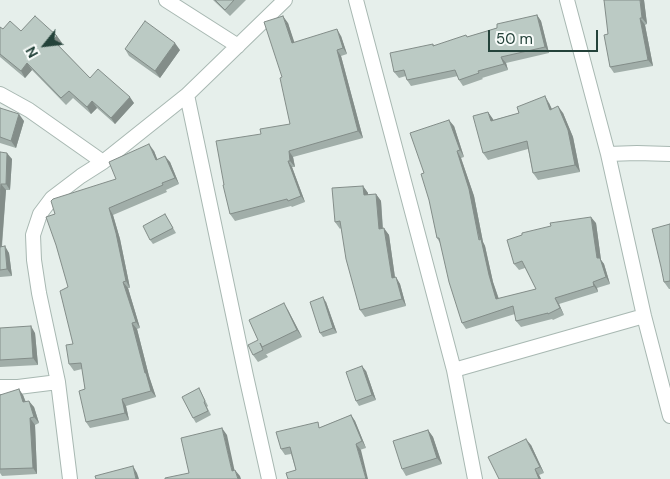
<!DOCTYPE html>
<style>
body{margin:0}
#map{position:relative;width:670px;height:479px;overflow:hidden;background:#e6efeb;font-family:"DM Sans",sans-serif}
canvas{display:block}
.north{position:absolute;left:20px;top:20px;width:50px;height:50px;-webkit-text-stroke:4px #f7fbf9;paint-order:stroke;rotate:241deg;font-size:14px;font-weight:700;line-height:20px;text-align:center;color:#24423a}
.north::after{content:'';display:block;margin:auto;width:18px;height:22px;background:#24423a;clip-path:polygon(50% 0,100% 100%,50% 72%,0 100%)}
.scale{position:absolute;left:488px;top:30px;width:110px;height:22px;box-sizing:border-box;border:2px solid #24423a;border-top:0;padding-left:6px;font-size:15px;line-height:18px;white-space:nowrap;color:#24423a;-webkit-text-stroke:4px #f7fbf9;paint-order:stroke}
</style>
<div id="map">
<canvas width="670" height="479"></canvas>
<div class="north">N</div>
<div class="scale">50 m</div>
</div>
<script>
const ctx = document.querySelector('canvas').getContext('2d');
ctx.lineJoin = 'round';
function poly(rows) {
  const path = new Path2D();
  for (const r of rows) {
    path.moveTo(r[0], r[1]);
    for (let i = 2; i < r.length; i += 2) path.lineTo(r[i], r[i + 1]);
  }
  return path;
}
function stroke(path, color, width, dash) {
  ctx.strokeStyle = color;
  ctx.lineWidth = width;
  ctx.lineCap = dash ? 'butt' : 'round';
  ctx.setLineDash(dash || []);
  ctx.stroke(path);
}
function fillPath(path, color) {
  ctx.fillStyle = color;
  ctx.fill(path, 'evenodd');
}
const minor = poly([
 [166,0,238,46],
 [356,0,454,370,475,479],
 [567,0,608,154,644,316,670,416],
 [0,94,29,110,103,162],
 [608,154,637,153,670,154],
 [454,370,644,316],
 [0,387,18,387,58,382],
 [70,479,58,382,39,293,34,260,33,235,40,214,52,198,81,176,103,162,187,95],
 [269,479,246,376,187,95,285,0]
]);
stroke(minor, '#a8b8b2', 16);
stroke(minor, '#fff', 14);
fillPath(poly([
 [213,0,246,0,230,16],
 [644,0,647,24,645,25,653,66,614,73,610,67,608,34],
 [537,15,541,21,549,53,506,63,508,70,482,78,483,79,463,86,459,80,458,76,411,86,407,80,406,76,399,78,394,72,433,44,434,46,467,37,497,28],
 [288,23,294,43,341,36,347,54,341,56,363,138,293,157,295,167,292,167,305,202,292,207,291,206,235,221,230,214,224,185,261,134,290,124,282,77],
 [0,27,3,29,21,31,57,36,62,43,59,46,90,78,134,103,115,124,97,108,91,114,73,98,66,105,32,70,25,78,0,57],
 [125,49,180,50,160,78,129,56],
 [549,103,552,109,563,113,573,137,580,172,538,180,533,173,528,149,488,160,483,153,488,112,493,120,519,113],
 [0,108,24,121,16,148,0,143],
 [454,126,464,157,461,158,474,196,483,242,485,246,493,282,499,299,536,289,525,268,519,270,514,264,596,223,601,260,604,264,610,284,597,288,598,292,559,304,564,315,553,320,552,319,521,327,516,321,515,314,466,329,462,323,440,243,437,238,424,173],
 [154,151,157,159,170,162,179,184,166,190,167,192,113,215,120,239,130,288,128,288,140,328,137,329,149,376,156,397,126,406,129,420,90,428,86,422,85,389,82,369,74,371,69,364,73,344,68,287,55,214,116,179],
 [0,152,12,159,10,190,6,190,2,247,9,253,12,276,0,277],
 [363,186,368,193,368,195,376,194,381,201,383,228,389,235,395,277,400,284,406,306,365,317,360,310,341,228,340,229,335,222],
 [165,214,176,233,153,244,150,240],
 [670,224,670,289,669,289,664,282],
 [326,302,337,333,323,337,320,333],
 [288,310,302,337,267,354,266,354,268,357,258,362,253,355,258,340],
 [0,328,35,333,38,365,0,367],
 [366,371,376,400,359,406,356,401],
 [199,388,208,406,207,407,211,415,196,423,193,418],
 [0,395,23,395,26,402,34,407,39,423,35,425,37,474,2,476,0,473],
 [351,415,355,421,366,448,296,470,291,454,285,455,281,449,321,427],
 [428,430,433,437,442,464,406,476,402,469],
 [531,445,544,473,539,475,541,479,499,479]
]), '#a1aea9');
fillPath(poly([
 [640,0,644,0,647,24,642,18],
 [537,15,541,21,549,53,545,47],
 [283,16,288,23,297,50,292,43],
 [640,18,645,25,653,66,648,60],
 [337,29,341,36,347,54,343,48],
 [57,36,62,43,58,47,53,40],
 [175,43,180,50,160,78,155,71],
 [337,50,341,56,363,138,358,131],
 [501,57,506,63,508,70,504,64],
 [27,63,32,70,25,78,21,71],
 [545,96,549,103,555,116,550,110],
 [130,97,134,103,115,124,111,118],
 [92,101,97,108,91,114,87,107],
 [558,106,563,113,573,137,580,172,575,165],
 [488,112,493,119,496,128,491,121],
 [19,114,24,121,16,148,11,141],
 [449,120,454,126,464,157,460,150],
 [149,144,154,151,160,166,156,160],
 [289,151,293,157,295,167,290,161],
 [457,151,461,158,474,196,483,242,485,246,493,282,501,306,496,299,489,275],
 [7,153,12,159,10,190,6,184],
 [165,156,170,162,179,184,175,178],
 [288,161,292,167,305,202,301,196],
 [1,184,6,190,1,254,0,252,0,196],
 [363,186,368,193,368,202,364,195],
 [376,194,381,201,383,235,379,229],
 [109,208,113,215,120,239,130,288,126,281],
 [591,217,596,223,601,260,604,264,610,284,606,277,597,258],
 [384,228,389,235,396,285,392,278],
 [5,246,9,253,12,276,7,269],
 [396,277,400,284,406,306,402,299],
 [123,282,128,288,140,328,136,322],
 [593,282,597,288,598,292,594,286],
 [323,297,326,302,337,333,333,328],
 [555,298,559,304,564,315,560,308],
 [284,303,288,310,302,337,297,330],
 [132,323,137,329,149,376,156,397,151,391,145,373],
 [31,326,35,333,38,365,33,358],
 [362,366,366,371,376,400,372,395],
 [19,389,23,395,28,409,23,402],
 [122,399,126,406,129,420,125,413],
 [29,401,34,407,39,423,34,417],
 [351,415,355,421,366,448,362,441],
 [30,418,35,425,37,474,33,468],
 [222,428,227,435,236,477,232,471],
 [428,430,433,437,442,464,437,458],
 [526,439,531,445,544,473,540,467],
 [356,444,361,450,368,479,366,479],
 [133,466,137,473,139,479,136,479],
 [535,469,539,475,541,479,539,479],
 [235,470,240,476,241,479,238,479]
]), '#838d89');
const building = poly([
 [215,0,234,0,225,10,215,0],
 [604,0,640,0,642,18,640,18,648,60,610,67,604,35,608,34,604,0],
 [537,15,545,47,501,57,504,64,478,71,479,73,459,80,455,70,407,80,404,70,394,72,390,53,433,44,433,46,466,35,467,37,497,28,497,24,537,15],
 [35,16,57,36,53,40,90,78,98,69,130,97,111,118,92,101,87,107,69,91,61,98,27,63,21,71,0,54,0,27,3,29,10,21,21,31,35,16],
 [283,16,292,43,337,29,343,48,337,50,358,131,289,151,290,161,288,161,301,196,288,201,287,199,230,214,223,185,224,185,216,141,261,134,260,129,290,124,280,78,282,77,264,22,283,16],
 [145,21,175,43,155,71,125,49,145,21],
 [545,96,550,110,558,106,568,130,575,165,533,173,527,141,483,153,473,116,488,112,491,121,519,113,517,107,545,96],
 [0,108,19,114,11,141,0,137,0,108],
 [449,120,460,150,457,151,469,189,479,240,481,239,489,275,496,299,536,289,522,261,514,264,507,240,522,235,522,233,551,226,550,223,591,217,597,258,600,258,606,277,593,282,594,286,555,298,560,308,548,314,548,313,516,321,513,306,462,323,449,282,439,238,437,238,429,200,421,174,424,173,410,133,449,120],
 [149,144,156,160,165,156,175,178,162,183,163,185,109,208,116,233,126,281,123,282,136,322,132,323,145,373,146,373,151,391,122,399,125,413,86,422,79,391,85,389,81,363,69,364,66,345,73,344,60,291,68,287,56,245,46,217,55,214,51,201,53,199,116,179,109,162,149,144],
 [0,152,7,153,6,184,1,184,0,196,0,152],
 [363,186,364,195,376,194,379,229,384,228,392,278,396,277,402,299,360,310,346,259,340,221,335,222,332,188,363,186],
 [165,214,173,228,150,240,143,226,165,214],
 [670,224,670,281,664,282,661,267,652,229,670,224],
 [5,246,7,269,0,270,0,247,5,246],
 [323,297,333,328,320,333,310,302,323,297],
 [284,303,297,330,262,347,260,343,263,350,253,355,248,345,258,340,249,320,284,303],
 [31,326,33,358,0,360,0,328,31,326],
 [362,366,372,395,356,401,346,372,362,366],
 [199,388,205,401,204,402,208,411,193,418,182,397,199,388],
 [19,389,23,402,29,401,34,417,30,418,33,468,0,469,0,395,19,389],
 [351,415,362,441,356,444,366,479,288,479,286,473,296,470,290,447,281,449,276,432,318,422,319,428,351,415],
 [222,428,232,471,235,470,238,479,165,479,165,478,189,473,181,438,222,428],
 [428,430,437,458,402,469,393,441,428,430],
 [526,439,540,467,535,469,539,479,499,479,488,457,526,439],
 [133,466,136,479,96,479,95,476,133,466]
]);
fillPath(building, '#bbcac4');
stroke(building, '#838d89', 1);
</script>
